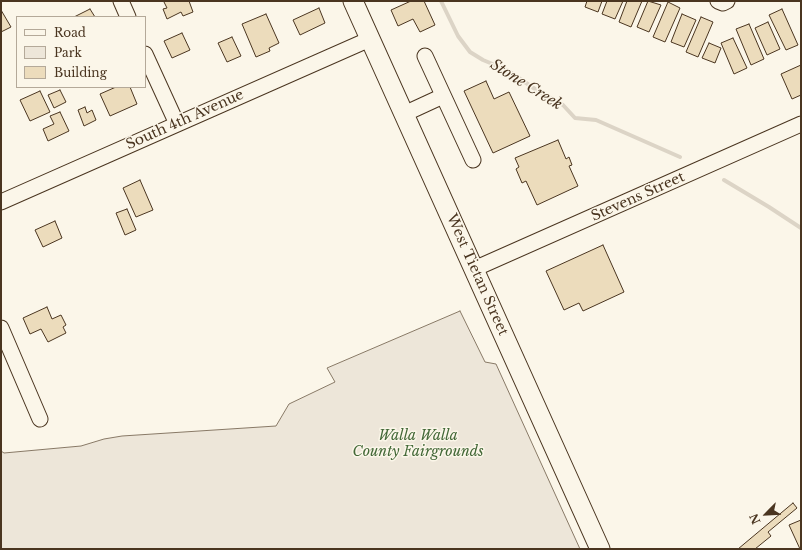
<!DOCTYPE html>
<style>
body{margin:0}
#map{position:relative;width:802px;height:550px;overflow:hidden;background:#fbf6e9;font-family:"Libre Baskerville",serif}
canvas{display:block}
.frame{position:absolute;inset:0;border:2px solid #4a3520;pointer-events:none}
.legend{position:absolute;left:16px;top:16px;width:130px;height:72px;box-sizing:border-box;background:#fbf6e9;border:1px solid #b4a999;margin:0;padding:5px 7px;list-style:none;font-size:12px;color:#4a3520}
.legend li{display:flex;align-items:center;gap:8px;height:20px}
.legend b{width:20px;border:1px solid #b4a999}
.north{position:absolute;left:746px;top:494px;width:40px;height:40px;-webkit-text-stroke:3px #fbf6e9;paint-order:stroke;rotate:246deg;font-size:11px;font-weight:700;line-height:16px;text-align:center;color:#4a3520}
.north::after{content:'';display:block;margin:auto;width:14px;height:18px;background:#4a3520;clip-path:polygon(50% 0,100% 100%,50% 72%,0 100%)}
</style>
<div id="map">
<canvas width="802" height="550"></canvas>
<div class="frame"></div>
<ul class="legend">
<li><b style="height:5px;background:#fbf6e9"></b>Road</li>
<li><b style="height:11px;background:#ede6d9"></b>Park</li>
<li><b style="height:11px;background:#ecdcbc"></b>Building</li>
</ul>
<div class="north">N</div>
</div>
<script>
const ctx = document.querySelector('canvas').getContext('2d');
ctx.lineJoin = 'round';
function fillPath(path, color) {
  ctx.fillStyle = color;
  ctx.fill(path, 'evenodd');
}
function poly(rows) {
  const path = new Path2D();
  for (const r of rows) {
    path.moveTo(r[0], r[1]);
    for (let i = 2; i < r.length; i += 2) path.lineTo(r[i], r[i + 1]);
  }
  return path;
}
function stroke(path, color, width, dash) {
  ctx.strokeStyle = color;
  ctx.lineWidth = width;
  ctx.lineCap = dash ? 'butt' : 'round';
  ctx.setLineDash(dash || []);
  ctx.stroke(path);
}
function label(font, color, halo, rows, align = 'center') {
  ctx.font = font + ' "Libre Baskerville",serif';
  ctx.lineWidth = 3;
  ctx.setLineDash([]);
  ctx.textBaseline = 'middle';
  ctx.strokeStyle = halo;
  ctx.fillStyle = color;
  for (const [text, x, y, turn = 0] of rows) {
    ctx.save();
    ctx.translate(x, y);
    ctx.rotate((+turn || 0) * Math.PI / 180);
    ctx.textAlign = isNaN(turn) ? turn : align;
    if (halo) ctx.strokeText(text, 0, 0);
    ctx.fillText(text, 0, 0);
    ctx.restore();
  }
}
const green = poly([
 [460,311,485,362,496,364,580,549,1,549,1,451,4,453,81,446,104,439,122,436,276,426,289,404,335,382,327,368,460,311]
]);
fillPath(green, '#ede6d9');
stroke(green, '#887966', 1);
stroke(poly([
 [441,1,458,36,470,52,483,60,507,70,538,91,563,105,575,118,596,120,680,157],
 [724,180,769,207,801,228]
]), '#dcd4c6', 4);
const building = poly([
 [165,1,189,1,193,12,183,16,181,12,167,19,163,9,167,8,164,2,165,1],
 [411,1,424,1,435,25,420,32,413,19,398,26,391,10,411,1],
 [587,1,602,1,598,12,585,7,587,1],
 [607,1,623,1,615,19,602,14,607,1],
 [627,1,642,1,631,27,619,22,627,1],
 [648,1,661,5,649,32,637,27,648,1],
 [668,2,680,8,665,42,653,37,668,2],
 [319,8,325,23,300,35,293,20,319,8],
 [90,9,95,17,74,17,90,9],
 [782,9,798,45,786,50,769,15,782,9],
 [1,10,11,27,1,32,1,10],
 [266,14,279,43,269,48,270,51,256,57,242,24,266,14],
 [682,14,696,20,684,47,671,42,682,14],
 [701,17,713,22,698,57,686,52,701,17],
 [768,22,780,49,767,55,755,28,768,22],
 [749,24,764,59,751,65,736,29,749,24],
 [182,33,190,50,172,58,164,41,182,33],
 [232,37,241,56,227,62,218,43,232,37],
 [733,38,747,68,734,74,721,43,733,38],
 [709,43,721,48,715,63,702,58,709,43],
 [801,65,801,95,792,99,781,74,801,65],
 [486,81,494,99,509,92,530,136,493,153,464,91,486,81],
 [116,87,130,87,137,104,110,116,100,94,116,87],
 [60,90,66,102,54,108,48,95,60,90],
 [40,91,50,112,30,121,20,100,40,91],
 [85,107,87,113,92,110,96,120,84,126,78,110,85,107],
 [60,112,69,131,48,141,43,129,54,124,50,116,60,112],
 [558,140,566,159,569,157,572,165,569,166,578,186,537,205,526,181,522,183,516,169,519,167,515,158,558,140],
 [140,180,153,210,136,217,123,188,140,180],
 [127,209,136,230,125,235,116,213,127,209],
 [55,221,62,238,43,247,35,230,55,221],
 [603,245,624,292,583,311,579,303,564,310,546,271,603,245],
 [47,307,52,319,61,315,66,325,63,327,66,333,48,342,41,329,30,334,23,318,47,307],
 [793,503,797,508,768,532,771,536,755,549,738,549,793,503],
 [801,520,801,549,800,549,789,525,801,520]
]);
fillPath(building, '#ecdcbc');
stroke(building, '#4a3520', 1);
const minor = poly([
 [121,1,128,17],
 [718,1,723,3,727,1],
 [145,54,177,124],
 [425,56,473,160],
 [404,114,443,96],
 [1,202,370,39],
 [474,269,801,124],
 [1,328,40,419]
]);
const major = poly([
 [353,1,600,549]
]);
stroke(minor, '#4a3520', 17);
stroke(major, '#4a3520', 21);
stroke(minor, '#fbf6e9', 15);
stroke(major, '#fbf6e9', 19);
label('14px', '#4a3520', '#fbf6e9', [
 ["South 4th Avenue",185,120,-24],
 ["Stevens Street",638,197,-24],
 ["West Tietan Street",477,275,66]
]);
label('italic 14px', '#436837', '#fbf6e9', [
 ["Walla Walla",418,436],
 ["County Fairgrounds",418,452]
]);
label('italic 15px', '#4a3520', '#fbf6e9', [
 ["Stone Creek",526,85,32]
]);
</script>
